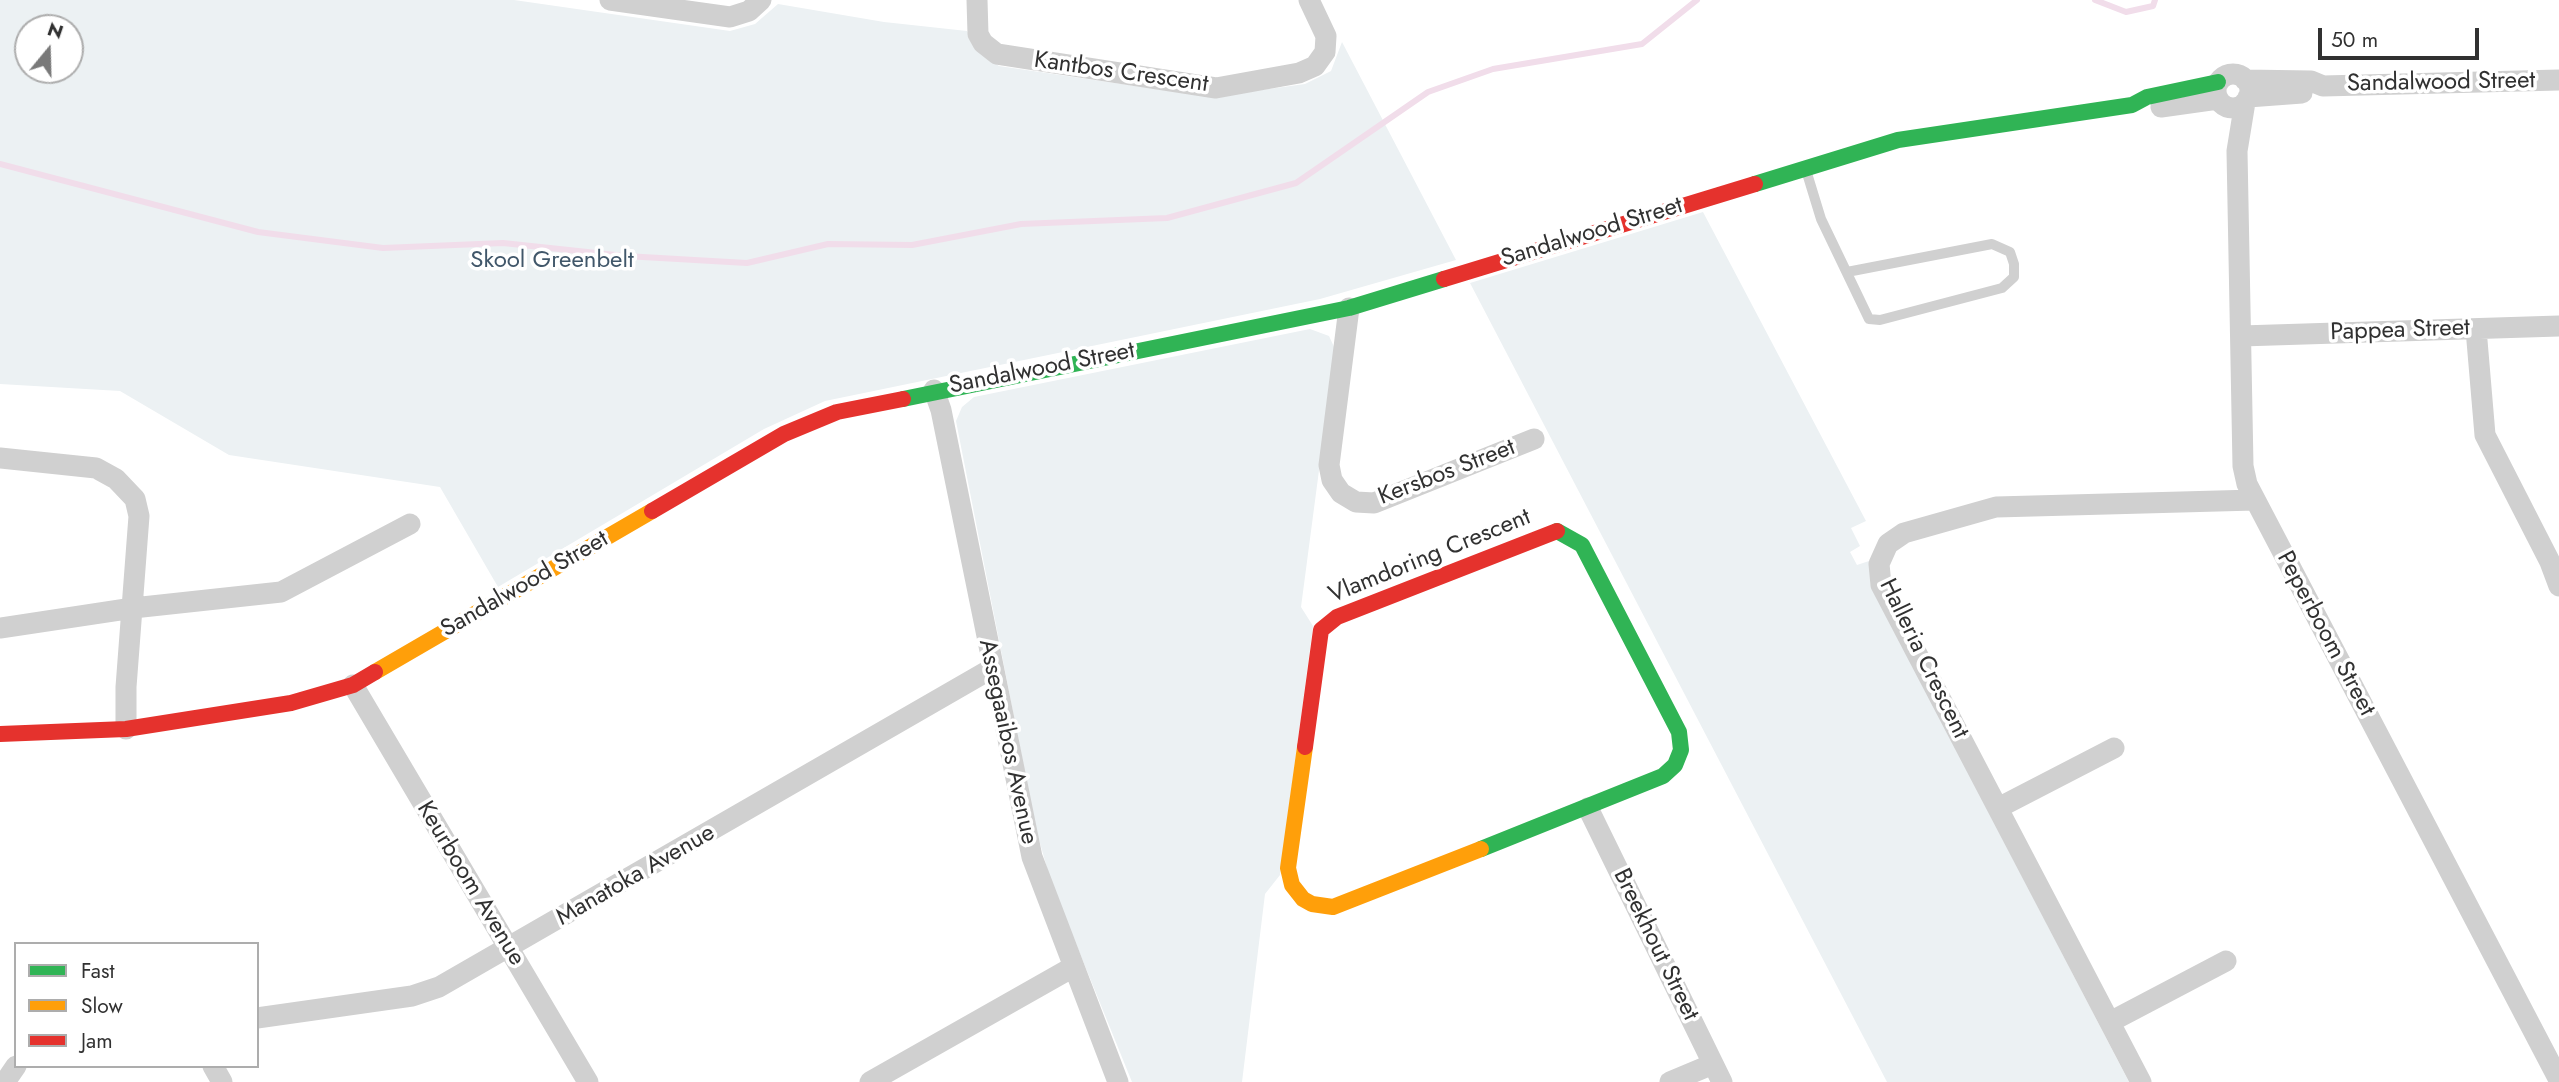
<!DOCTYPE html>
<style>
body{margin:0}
#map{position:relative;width:2559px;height:1082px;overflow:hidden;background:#fff;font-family:Jost,sans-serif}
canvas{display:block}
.legend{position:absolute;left:14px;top:942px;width:245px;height:126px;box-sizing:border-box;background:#fff;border:2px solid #adadad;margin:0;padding:9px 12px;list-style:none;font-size:21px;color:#313131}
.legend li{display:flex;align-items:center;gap:14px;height:35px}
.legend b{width:35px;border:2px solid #adadad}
.north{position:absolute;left:14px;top:14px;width:70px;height:70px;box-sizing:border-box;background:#fff;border:2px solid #adadad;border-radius:50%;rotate:19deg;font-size:19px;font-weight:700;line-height:28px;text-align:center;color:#313131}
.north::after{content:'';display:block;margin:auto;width:24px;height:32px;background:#797979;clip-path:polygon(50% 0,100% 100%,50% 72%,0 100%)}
.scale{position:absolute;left:2318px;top:28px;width:161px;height:32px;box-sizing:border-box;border:4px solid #313131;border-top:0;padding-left:9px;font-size:21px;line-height:24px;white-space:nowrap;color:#313131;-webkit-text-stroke:5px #fff;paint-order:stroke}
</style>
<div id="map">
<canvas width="2559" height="1082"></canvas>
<ul class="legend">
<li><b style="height:9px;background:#30b455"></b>Fast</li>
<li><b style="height:9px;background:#ff9f0a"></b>Slow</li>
<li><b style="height:9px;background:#e5322d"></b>Jam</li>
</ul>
<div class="north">N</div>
<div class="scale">50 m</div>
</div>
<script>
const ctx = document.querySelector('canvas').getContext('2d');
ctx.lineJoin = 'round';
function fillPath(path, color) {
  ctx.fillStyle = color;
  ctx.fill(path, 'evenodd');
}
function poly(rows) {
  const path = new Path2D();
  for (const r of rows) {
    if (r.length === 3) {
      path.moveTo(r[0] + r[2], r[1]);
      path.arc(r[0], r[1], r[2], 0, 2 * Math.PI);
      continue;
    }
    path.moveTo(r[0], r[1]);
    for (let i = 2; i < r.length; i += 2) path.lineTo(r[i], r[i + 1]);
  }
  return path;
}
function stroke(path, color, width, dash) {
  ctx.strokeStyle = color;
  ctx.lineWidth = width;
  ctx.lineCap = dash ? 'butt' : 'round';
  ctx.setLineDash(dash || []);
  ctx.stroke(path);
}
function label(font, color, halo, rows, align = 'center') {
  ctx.font = font + ' Jost,sans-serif';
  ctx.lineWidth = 7;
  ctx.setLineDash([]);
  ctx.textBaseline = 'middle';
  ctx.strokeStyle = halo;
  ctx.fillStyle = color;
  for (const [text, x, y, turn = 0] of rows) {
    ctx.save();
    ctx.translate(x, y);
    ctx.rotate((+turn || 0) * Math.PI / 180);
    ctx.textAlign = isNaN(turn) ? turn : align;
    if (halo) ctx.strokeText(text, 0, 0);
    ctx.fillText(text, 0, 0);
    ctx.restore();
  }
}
fillPath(poly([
 [0,0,514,0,730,31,755,24,778,4,884,22,967,31,976,49,999,66,1210,97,1305,84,1331,71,1342,42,1456,260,1320,299,825,401,764,429,498,587,440,487,229,455,120,391,0,384],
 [28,28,70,28,70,70,28,70],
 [1703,212,1866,521,1851,528,1860,546,1850,552,1857,565,1869,561,1871,586,2129,1082,1887,1082,1470,283],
 [1310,329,1329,336,1335,349,1301,607,1313,626,1280,875,1265,894,1242,1082,1132,1082,1051,882,1036,829,956,421,962,407,974,397]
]), '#ecf1f3');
stroke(poly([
 [2095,0,2126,12,2153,6,2155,0],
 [0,164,258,232,383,248,503,243,625,256,747,263,828,244,912,245,1021,224,1167,218,1296,183,1428,92,1493,69,1642,44,1697,0]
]), '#f1ddea', 6);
stroke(poly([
 [1806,170,1821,219,1869,319,1880,320,2002,288,2014,277,2014,264,2010,252,1992,244,1847,272]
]), '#d0d0d0', 10);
stroke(poly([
 [610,0,730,17,749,11,761,0],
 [977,0,978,34,983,43,997,54,1216,88,1299,73,1315,66,1325,52,1326,36,1309,0],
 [2233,91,17],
 [2245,80,2311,81,2323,86,2559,80],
 [2248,97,2302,93],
 [2245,102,2237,151,2243,466,2247,484,2559,1080],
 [2161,107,2218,99],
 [1349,308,1329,465,1332,480,1341,493,1356,502,1374,503,1534,439],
 [2476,329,2485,435,2550,562,2559,586],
 [2241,336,2559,326],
 [934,390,941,410,1032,857,1118,1082],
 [0,458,96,468,116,479,135,499,139,516,126,687,126,729],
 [0,628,133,608,281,592,410,524],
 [353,685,588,1082],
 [1588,808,1722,1082],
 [1998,808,2114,748],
 [257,1018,412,996,439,987,991,669],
 [2110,1022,2226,961],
 [213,1066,222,1082],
 [5,1082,16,1066],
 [870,1082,1073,967],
 [1670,1082,1713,1064],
 [2141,1082,1881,585,1879,564,1888,544,1904,533,1996,507,2255,500]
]), '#d0d0d0', 21);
stroke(poly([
 [1755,184,1898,140,2132,105,2147,97,2218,82],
 [903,399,1349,308,1444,279],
 [1481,849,1663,776,1675,765,1681,750,1679,732,1582,545,1557,531]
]), '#30b455', 16);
stroke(poly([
 [375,672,652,511],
 [1305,747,1288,868,1292,885,1303,899,1312,904,1333,907,1481,849]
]), '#ff9f0a', 16);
stroke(poly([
 [1444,279,1755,184],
 [652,511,784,434,837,412,903,399],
 [0,734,126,729,291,703,353,685,375,672],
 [1305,747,1321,630,1337,617,1557,531]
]), '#e5322d', 16);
label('24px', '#313131', '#fff', [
 ["Kantbos Crescent",1121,73,8],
 ["Sandalwood Street",2441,83,-1],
 ["Sandalwood Street",1592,233,-17],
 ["Pappea Street",2400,331,-2],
 ["Sandalwood Street",1042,369,-11],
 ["Kersbos Street",1447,473,-21],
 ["Vlamdoring Crescent",1430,557,-22],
 ["Sandalwood Street",525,585,-30],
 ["Peperboom Street",2325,634,62],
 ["Halleria Crescent",1923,659,64],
 ["Assegaaibos Avenue",1007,742,78],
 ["Manatoka Avenue",636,876,-30],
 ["Keurboom Avenue",470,884,59],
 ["Breekhout Street",1655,945,64]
]);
label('24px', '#41576a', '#fff', [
 ["Skool Greenbelt",552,261]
]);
</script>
